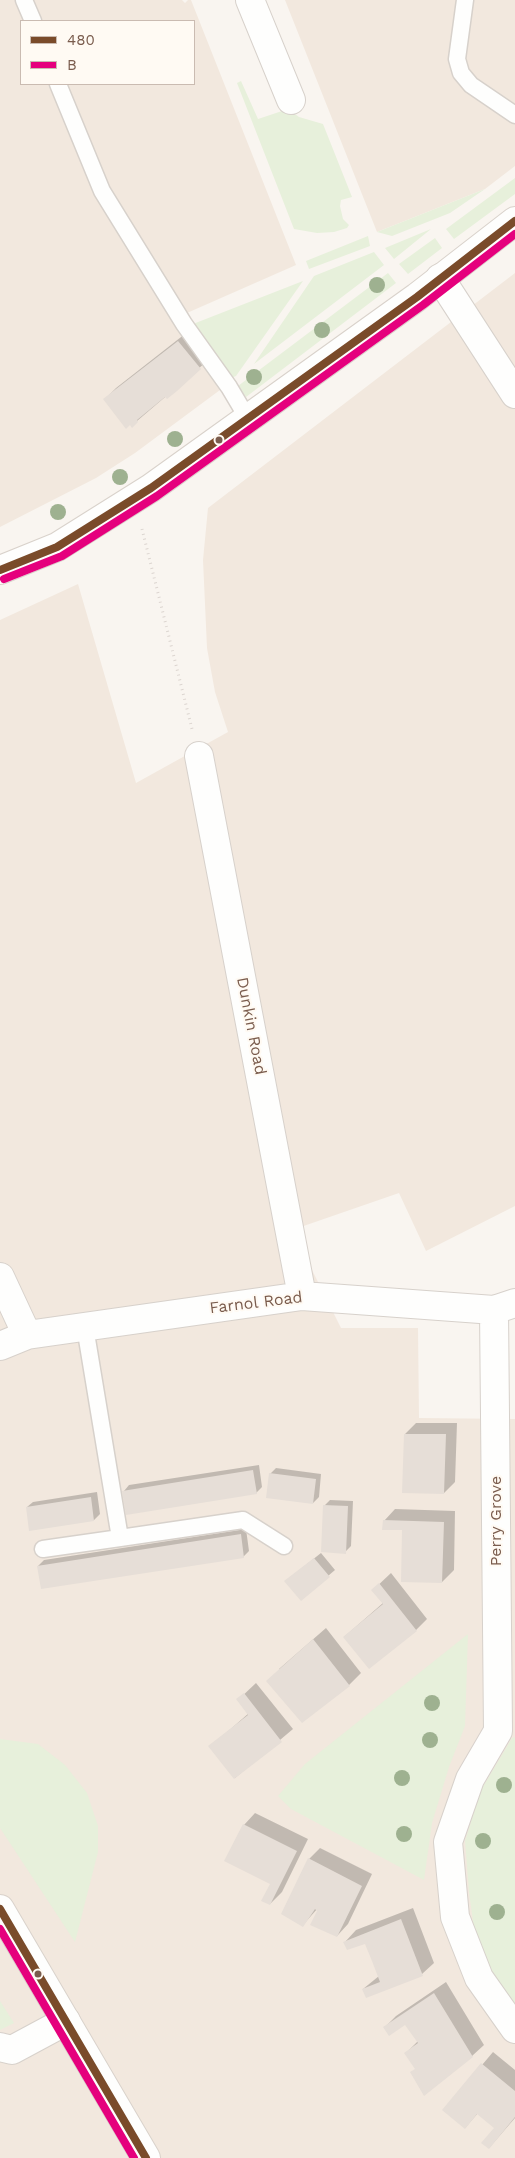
<!DOCTYPE html>
<style>
body{margin:0}
#map{position:relative;width:515px;height:2158px;overflow:hidden;background:#f9f5f0;font-family:"Work Sans",sans-serif}
canvas{display:block}
.legend{position:absolute;left:20px;top:20px;width:175px;height:65px;box-sizing:border-box;background:#fffaf3;border:1px solid #cabbb1;margin:0;padding:6px 9px;list-style:none;font-size:15px;color:#7a5c4d}
.legend li{display:flex;align-items:center;gap:10px;height:25px}
.legend b{width:25px;border:1px solid #cabbb1}
</style>
<div id="map">
<canvas width="515" height="2158"></canvas>
<ul class="legend">
<li><b style="height:6px;background:#7a4b2a"></b>480</li>
<li><b style="height:6px;background:#e5007d"></b>B</li>
</ul>
</div>
<script>
const ctx = document.querySelector('canvas').getContext('2d');
ctx.lineJoin = 'round';
function fillPath(path, color) {
  ctx.fillStyle = color;
  ctx.fill(path, 'evenodd');
}
function poly(rows) {
  const path = new Path2D();
  for (const r of rows) {
    path.moveTo(r[0], r[1]);
    for (let i = 2; i < r.length; i += 2) path.lineTo(r[i], r[i + 1]);
  }
  return path;
}
function stroke(path, color, width, dash) {
  ctx.strokeStyle = color;
  ctx.lineWidth = width;
  ctx.lineCap = dash ? 'butt' : 'round';
  ctx.setLineDash(dash || []);
  ctx.stroke(path);
}
function label(font, color, halo, rows, align = 'center') {
  ctx.font = font + ' "Work Sans",sans-serif';
  ctx.lineWidth = 4;
  ctx.setLineDash([]);
  ctx.textBaseline = 'middle';
  ctx.strokeStyle = halo;
  ctx.fillStyle = color;
  for (const [text, x, y, turn = 0] of rows) {
    ctx.save();
    ctx.translate(x, y);
    ctx.rotate((+turn || 0) * Math.PI / 180);
    ctx.textAlign = isNaN(turn) ? turn : align;
    if (halo) ctx.strokeText(text, 0, 0);
    ctx.fillText(text, 0, 0);
    ctx.restore();
  }
}
fillPath(poly([
 [0,0,182,0,185,3,188,0,191,0,296,265,171,320,220,390,135,453,96,478,0,527],
 [21,21,194,21,194,84,21,84],
 [285,0,515,0,515,166,485,189,377,232],
 [515,273,515,1206,426,1251,399,1193,292,1230,341,1328,418,1328,419,1418,515,1419,515,2158,0,2158,0,620,78,584,136,783,228,732,215,692,207,648,203,560,208,508]
]), '#f2e8de');
fillPath(poly([
 [241,81,258,119,288,109,299,117,323,124,352,197,341,200,340,206,343,219,349,225,347,228,334,232,317,233,294,229,237,83],
 [515,178,515,194,454,239,446,229],
 [485,189,450,213,392,236,377,232],
 [431,229,394,259,385,248],
 [368,236,370,246,309,269,306,261],
 [435,238,442,248,408,274,399,264],
 [374,252,384,265,254,364,314,276],
 [388,273,396,283,246,397,238,386],
 [303,281,236,376,231,378,193,324],
 [468,1634,465,1726,449,1767,432,1823,424,1880,291,1809,278,1796,305,1764],
 [515,1737,515,2004,501,1991,476,1944,469,1892,465,1841,481,1790,512,1738],
 [0,1739,38,1744,65,1765,87,1793,98,1826,98,1852,75,1942,0,1828],
 [0,2001,14,2023,0,2030]
]), '#e7f0db');
fillPath(poly([
 [190,330,212,357,137,421,105,399,116,388],
 [416,1423,457,1423,455,1482,444,1493,405,1434],
 [259,1465,262,1487,256,1493,124,1491,129,1485],
 [276,1468,321,1474,319,1497,313,1503,270,1474],
 [97,1492,100,1514,94,1520,31,1530,27,1507,33,1502],
 [330,1500,353,1501,351,1546,345,1552,324,1506],
 [395,1509,455,1511,454,1570,442,1582,403,1529,384,1521],
 [246,1529,249,1551,243,1557,38,1566,44,1560],
 [321,1553,335,1570,301,1599,292,1576],
 [391,1573,427,1619,416,1630,344,1637,383,1603,373,1590],
 [326,1628,361,1673,349,1685,302,1721,279,1669],
 [256,1683,293,1729,235,1778,210,1747,249,1713,238,1700],
 [255,1813,308,1839,282,1892,270,1904,272,1883,244,1825],
 [320,1848,372,1874,348,1924,337,1936,318,1908,303,1925,309,1859],
 [413,1908,434,1963,422,1974,363,1989,379,1976,366,1942,345,1942,356,1930],
 [446,1982,484,2045,472,2056,416,2068,406,2053,418,2041,405,2023,385,2027,396,2016],
 [493,2052,515,2070,515,2118,489,2148,496,2128,478,2113,465,2128,444,2110]
]), '#0003');
fillPath(poly([
 [178,341,201,369,177,391,167,399,165,397,137,420,138,422,132,428,130,425,126,429,103,399],
 [404,1434,446,1434,444,1494,402,1493],
 [253,1470,257,1494,126,1515,122,1491],
 [269,1473,316,1479,313,1504,266,1498],
 [91,1497,94,1521,29,1531,26,1507],
 [323,1505,348,1506,346,1554,321,1552],
 [383,1520,444,1522,442,1583,401,1582,402,1530,382,1530],
 [241,1534,244,1558,41,1589,37,1566],
 [314,1558,330,1577,301,1601,284,1581],
 [379,1583,417,1631,369,1669,343,1637,383,1604,371,1590],
 [313,1639,350,1686,302,1723,266,1681],
 [244,1693,282,1742,234,1779,208,1746,248,1715,236,1699],
 [243,1824,297,1851,270,1905,261,1901,270,1884,224,1861],
 [308,1858,362,1886,337,1937,310,1925,317,1911,315,1909,303,1927,281,1914],
 [401,1919,423,1976,366,1998,362,1989,380,1982,372,1961,365,1944,347,1950,343,1942],
 [434,1993,473,2057,424,2096,410,2072,415,2069,404,2053,418,2043,405,2025,389,2036,383,2027],
 [481,2063,515,2091,515,2117,489,2149,481,2143,494,2128,477,2114,465,2129,442,2110]
]), '#e6ded7');
const lane = poly([
 [24,0,33,21],
 [465,0,457,59,461,73,471,85,515,115],
 [58,84,102,191,184,324,229,387,248,419],
 [85,1327,120,1538,243,1520,284,1546],
 [43,1549,120,1538]
]);
const street = poly([
 [250,0,291,100],
 [440,278,515,394],
 [199,756,302,1296],
 [0,1277,27,1335],
 [494,1310,498,1731,470,1779,448,1842,455,1917,479,1978,515,2029],
 [0,1346,27,1335,302,1296,494,1310,515,1303],
 [0,2047,12,2050,66,2021]
]);
const secondary = poly([
 [0,570,57,547,151,488,417,297,515,221],
 [0,1909,146,2158]
]);
stroke(lane, '#d7d1cb', 19);
stroke(street, '#d7d1cb', 30);
stroke(secondary, '#d9d2cb', 30);
stroke(poly([
 [142,529,192,729]
]), '#dcd5d0', 3, [1, 4]);
stroke(lane, '#fefefd', 16);
stroke(street, '#fefefd', 28);
stroke(secondary, '#fefefd', 28);
stroke(poly([
 [0,570,57,547,151,488,417,297,515,221],
 [0,1909,146,2158]
]), '#7a4b2a', 8);
stroke(poly([
 [4,579,62,556,157,496,423,305,515,234],
 [0,1929,134,2158]
]), '#e5007d', 8);
ctx.fillStyle = '#9eb190';
for (const [x, y] of [
 [377,285],
 [322,330],
 [254,377],
 [175,439],
 [120,477],
 [58,512],
 [432,1703],
 [430,1740],
 [402,1778],
 [504,1785],
 [404,1834],
 [483,1841],
 [497,1912]
]) {
  ctx.beginPath();
  ctx.arc(x, y, 8, 0, 2 * Math.PI);
  ctx.fill();
}
for (const [x, y, r, color] of [
 [219,440,4.5,"#7a5c4d"],
 [38,1974,4.5,"#7a5c4d"]
]) {
  const dot = new Path2D();
  dot.arc(x, y, r, 0, 2 * Math.PI);
  ctx.fillStyle = color;
  ctx.fill(dot);
  stroke(dot, '#fffaf3', 2);
}
label('16px', '#7a5c4d', '#fffaf3', [
 ["Dunkin Road",251,1026,79],
 ["Farnol Road",256,1303,-7],
 ["Perry Grove",496,1521,-90]
]);
</script>
